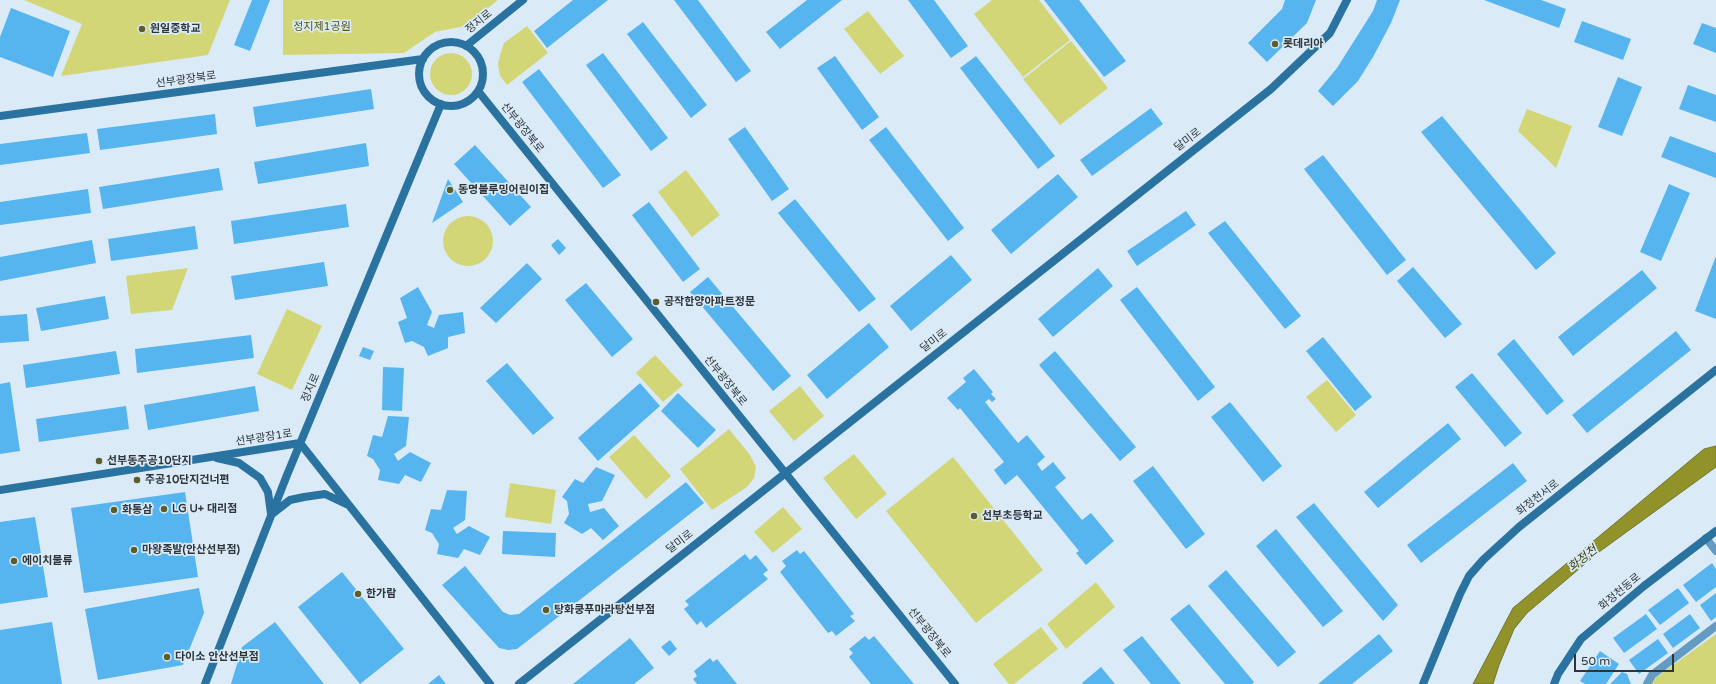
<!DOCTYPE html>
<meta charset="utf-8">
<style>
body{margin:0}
#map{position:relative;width:1716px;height:684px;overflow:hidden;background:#daebf7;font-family:"Varela Round",sans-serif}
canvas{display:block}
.scale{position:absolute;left:1574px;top:654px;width:100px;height:18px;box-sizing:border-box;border:2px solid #2e353a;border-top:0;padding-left:5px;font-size:12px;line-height:14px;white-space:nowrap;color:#2e353a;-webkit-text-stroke:3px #daebf7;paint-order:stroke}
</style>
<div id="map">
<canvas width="1716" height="684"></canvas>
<div class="scale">50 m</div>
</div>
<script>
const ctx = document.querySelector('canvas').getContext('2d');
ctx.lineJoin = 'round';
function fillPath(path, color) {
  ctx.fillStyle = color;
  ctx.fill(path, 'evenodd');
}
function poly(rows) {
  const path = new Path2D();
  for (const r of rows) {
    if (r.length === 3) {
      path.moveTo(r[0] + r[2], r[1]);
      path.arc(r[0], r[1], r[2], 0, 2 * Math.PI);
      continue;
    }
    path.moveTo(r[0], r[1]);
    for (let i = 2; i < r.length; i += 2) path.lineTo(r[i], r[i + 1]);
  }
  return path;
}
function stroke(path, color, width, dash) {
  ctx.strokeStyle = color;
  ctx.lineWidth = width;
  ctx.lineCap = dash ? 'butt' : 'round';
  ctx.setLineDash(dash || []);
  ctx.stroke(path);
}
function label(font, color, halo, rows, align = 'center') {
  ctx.font = font + ' "Varela Round","Noto Sans KR",sans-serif';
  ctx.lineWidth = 3.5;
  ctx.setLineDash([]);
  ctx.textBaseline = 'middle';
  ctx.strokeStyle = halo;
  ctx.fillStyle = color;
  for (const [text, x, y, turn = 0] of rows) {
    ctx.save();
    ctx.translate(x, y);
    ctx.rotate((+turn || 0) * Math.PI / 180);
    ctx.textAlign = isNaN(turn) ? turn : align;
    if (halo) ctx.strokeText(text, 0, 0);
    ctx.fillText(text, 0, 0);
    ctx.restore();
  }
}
fillPath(poly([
 [24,0,230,0,208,55,61,76,82,24],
 [283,0,498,0,465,26,435,32,404,53,283,55],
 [992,0,1039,0,1070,40,1023,77,974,14],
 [868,11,904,56,880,74,844,29],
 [527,26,548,53,507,85,500,76,498,64,500,55,504,43],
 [1071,41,1108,88,1060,125,1023,79],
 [451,74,21],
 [1527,109,1572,126,1556,168,1518,131],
 [686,170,720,215,692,237,658,192],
 [468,241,25],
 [188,268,172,310,131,314,126,276],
 [287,309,322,326,292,390,257,374],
 [655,355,683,385,663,402,636,373],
 [1327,380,1356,415,1336,432,1306,397],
 [800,386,824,416,794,441,769,411],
 [729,429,750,455,756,467,754,478,747,487,712,510,680,469],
 [634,435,671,476,646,499,609,457],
 [854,454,887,494,856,519,823,478],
 [953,457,1043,570,976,623,886,511],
 [510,483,556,490,551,524,505,517],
 [783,507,802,529,773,553,754,532],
 [1096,582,1115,607,1066,649,1047,624],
 [1041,627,1058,649,1014,684,1009,684,993,664],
 [1716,634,1716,684,1651,684,1655,678]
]), '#d3d676');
const water = poly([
 [1716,446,1716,467,1599,552,1527,613,1514,629,1499,665,1493,684,1473,684,1513,608,1704,449,1716,446]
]);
fillPath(water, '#919229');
stroke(water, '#73762e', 1);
fillPath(poly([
 [252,0,270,0,250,51,234,45],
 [573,0,608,0,547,48,534,31],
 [674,0,698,0,751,71,736,82],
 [807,0,842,0,780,49,766,32],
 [908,0,934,0,968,46,951,58],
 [1044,0,1079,0,1126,61,1104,77],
 [1285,0,1316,0,1307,23,1267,62,1248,43,1282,9],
 [1377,0,1400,0,1391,23,1373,57,1358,81,1333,106,1318,91,1337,68,1373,11],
 [1484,0,1541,0,1566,9,1559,28],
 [11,8,70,31,53,77,0,57,0,37],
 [1582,21,1631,39,1623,60,1574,42],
 [643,22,707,105,691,118,627,34],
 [1702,23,1716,28,1716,53,1693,44],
 [603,53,668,138,651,151,586,65],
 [835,56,879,117,862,130,817,68],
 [976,56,1055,156,1038,169,960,68],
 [539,69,621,175,603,188,522,82],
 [1618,77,1642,87,1622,136,1598,127],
 [1688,85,1716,95,1716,122,1679,109],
 [371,89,374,109,256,127,253,107],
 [1151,108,1163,124,1092,176,1080,160],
 [215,114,217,134,100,150,97,129],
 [1442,116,1556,253,1536,270,1421,132],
 [745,127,789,189,772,201,728,139],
 [886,127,964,228,948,241,869,140],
 [87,133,90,153,0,165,0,144],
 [1670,136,1716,153,1716,178,1661,157],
 [366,143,369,166,258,184,254,162],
 [475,145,531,207,510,226,454,164],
 [1323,155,1406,260,1387,275,1304,169],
 [219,168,223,190,103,209,99,187],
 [1058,174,1078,197,1011,254,991,230],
 [448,179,463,202,432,223],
 [1669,184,1690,193,1661,261,1640,252],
 [88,189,91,213,0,225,0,202],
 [795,199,876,299,859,312,778,213],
 [649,202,700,269,683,282,632,215],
 [346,204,349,227,234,244,231,221],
 [1186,211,1196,225,1137,266,1127,251],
 [1225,221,1301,316,1285,329,1208,233],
 [195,226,198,249,111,261,108,239],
 [558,239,566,248,559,255,551,245],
 [92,240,96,263,0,281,0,257],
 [951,255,972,280,911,331,890,306],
 [1716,256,1716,319,1695,311],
 [324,262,328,286,235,300,231,276],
 [527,263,542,279,496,323,480,308],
 [1413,267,1462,324,1445,338,1397,281],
 [1098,268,1113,286,1053,337,1038,319],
 [1642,270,1657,288,1573,356,1558,337],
 [708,277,791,376,773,391,690,292],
 [586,283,633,339,612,357,565,300],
 [418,287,432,312,427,325,434,328,439,315,463,312,465,333,448,337,448,348,428,356,424,347,412,341,405,343,398,322,407,318,400,298],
 [1137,287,1215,387,1198,401,1120,300],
 [105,296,109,319,41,331,36,308],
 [27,314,29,341,0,343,0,316],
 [869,323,889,347,827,399,807,375],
 [1676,331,1691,350,1587,433,1572,415],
 [251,335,254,358,137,373,135,349],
 [1323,337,1372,397,1355,411,1306,351],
 [1514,339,1564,401,1547,415,1497,354],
 [363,347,374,351,370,360,359,356],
 [116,351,120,374,26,388,23,365],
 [1055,351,1136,447,1120,461,1039,365],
 [507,363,554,418,533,435,486,381],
 [383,367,404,368,402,411,382,410],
 [974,369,993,392,991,394,996,399,992,402,989,399,985,402,1018,443,1027,435,1045,457,1037,464,1042,471,1053,462,1066,478,1055,487,1082,520,1091,513,1114,541,1086,565,1076,553,1079,551,1017,475,1005,485,994,470,1004,462,960,408,958,410,947,398,966,382,963,378],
 [1472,373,1522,433,1505,447,1455,387],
 [10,382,20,451,0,454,0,384],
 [640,383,660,406,598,461,578,438],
 [255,386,259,411,148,430,144,405],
 [678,393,716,430,698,448,661,411],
 [1230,402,1282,466,1263,482,1211,417],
 [126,406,129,429,39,442,36,419],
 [388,416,409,417,406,446,394,454,398,461,410,452,431,463,421,482,405,475,399,484,378,480,380,470,373,459,367,456,373,435,382,437],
 [1448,423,1461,439,1378,508,1364,492],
 [1513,463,1527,481,1421,563,1407,545],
 [1153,466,1205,534,1186,549,1133,481],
 [596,467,615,475,602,501,588,504,590,512,604,508,619,526,603,540,591,528,582,534,564,523,569,514,567,501,562,497,575,479,583,483],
 [686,482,704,503,517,649,508,650,499,648,442,585,465,566,503,612,510,615,519,614],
 [447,490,467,491,465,520,453,528,457,534,469,526,490,537,480,555,464,549,458,558,437,554,439,544,432,533,425,530,431,509,441,510],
 [185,492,198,577,84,593,71,508],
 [1314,503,1398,605,1383,621,1296,517],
 [35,517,48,597,0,604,0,522],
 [1276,529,1343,611,1323,627,1256,546],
 [503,531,556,533,555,557,502,554],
 [797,550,800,554,804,551,854,614,850,616,855,621,836,636,832,631,828,633,780,572,786,566,782,561],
 [745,554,750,560,756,555,768,570,763,574,768,579,706,628,701,621,697,625,684,609,689,605,685,601],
 [1712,563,1716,569,1716,587,1696,602,1683,585],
 [1226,570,1296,652,1278,667,1208,586],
 [342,572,404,649,360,684,298,607],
 [199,588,204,613,183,665,98,680,85,609],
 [1678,588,1689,603,1660,625,1648,610],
 [1716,593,1716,617,1711,621,1700,605],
 [1189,604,1254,682,1252,684,1225,684,1170,619],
 [1646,614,1657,629,1624,653,1613,638],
 [1690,614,1700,628,1673,648,1663,634],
 [52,622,62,684,0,684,0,630],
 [275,622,324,684,231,684,242,647],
 [1379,634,1393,651,1352,684,1318,684],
 [865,636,869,640,874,636,914,684,871,684,849,657,853,653,849,649],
 [1142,636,1181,684,1151,684,1123,650],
 [630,638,654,668,634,684,573,684],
 [1658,639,1668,653,1639,674,1629,660],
 [670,640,677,649,669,656,661,647],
 [1600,651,1619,664,1606,684,1585,684,1580,681],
 [710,658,713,662,717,659,737,684,697,684,693,679,697,676,694,671],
 [1101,667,1115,684,1083,684,1082,683],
 [1622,672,1627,674,1631,684,1610,684],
 [439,675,446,684,428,684]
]), '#56b4ef');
stroke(poly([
 [1706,538,1716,551],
 [1647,684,1652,675,1716,626]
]), '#639bc2', 8);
stroke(poly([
 [451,74,32],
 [466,46,523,0],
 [478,91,955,684],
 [0,116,423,59],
 [300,443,490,684],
 [217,458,239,463,260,478,268,492,271,514],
 [0,490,300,443],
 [272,514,290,500,304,497,325,494,346,504],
 [205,684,287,475,441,104],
 [519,684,1271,89,1330,33,1347,0],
 [1423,684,1460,594,1469,576,1483,560,1519,527,1716,370],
 [1554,684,1558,674,1581,639,1644,586,1716,531]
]), '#2a73a0', 8);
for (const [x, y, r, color] of [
 [142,29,4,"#5c5d2a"],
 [1275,44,4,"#5c5d2a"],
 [450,190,4,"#5c5d2a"],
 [656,302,4,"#5c5d2a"],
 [99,461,4,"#5c5d2a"],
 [137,480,4,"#5c5d2a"],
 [164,509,4,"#5c5d2a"],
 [114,510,4,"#5c5d2a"],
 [974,516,4,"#5c5d2a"],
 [134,550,4,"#5c5d2a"],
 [14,561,4,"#5c5d2a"],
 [358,594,4,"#5c5d2a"],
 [546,610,4,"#5c5d2a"],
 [167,657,4,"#5c5d2a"]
]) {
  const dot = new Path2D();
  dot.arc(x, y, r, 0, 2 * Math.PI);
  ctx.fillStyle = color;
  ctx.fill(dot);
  stroke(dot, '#daebf7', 1.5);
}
label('11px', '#2e353a', '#daebf7', [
 ["정지로",479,22,-39],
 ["선부광장북로",186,80,-8],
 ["선부광장북로",522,128,51],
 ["달미로",1188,140,-38],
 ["달미로",934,341,-38],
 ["선부광장북로",725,381,51],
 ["정지로",311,388,-67],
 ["선부광장1로",264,438,-9],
 ["화정천서로",1538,498,-38],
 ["달미로",680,542,-38],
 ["화정천동로",1620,592,-40],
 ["선부광장북로",929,633,51]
]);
label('11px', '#555607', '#daebf7', [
 ["정지제1공원",322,27]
]);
label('bold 11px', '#2e353a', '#daebf7', [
 ["원일중학교",150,29],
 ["롯데리아",1283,44],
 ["동명블루밍어린이집",458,190],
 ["공작한양아파트정문",664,302],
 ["선부동주공10단지",107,461],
 ["주공10단지건너편",145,480],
 ["LG U+ 대리점",172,509],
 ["화통삼",122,510],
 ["선부초등학교",982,516],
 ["마왕족발(안산선부점)",142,550],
 ["에이치물류",22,561],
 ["한가람",366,594],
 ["탕화쿵푸마라탕선부점",554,610],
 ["다이소 안산선부점",175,657]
], 'left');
label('italic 12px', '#3a3b10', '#daebf7', [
 ["화정천",1583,559,-38]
]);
</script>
